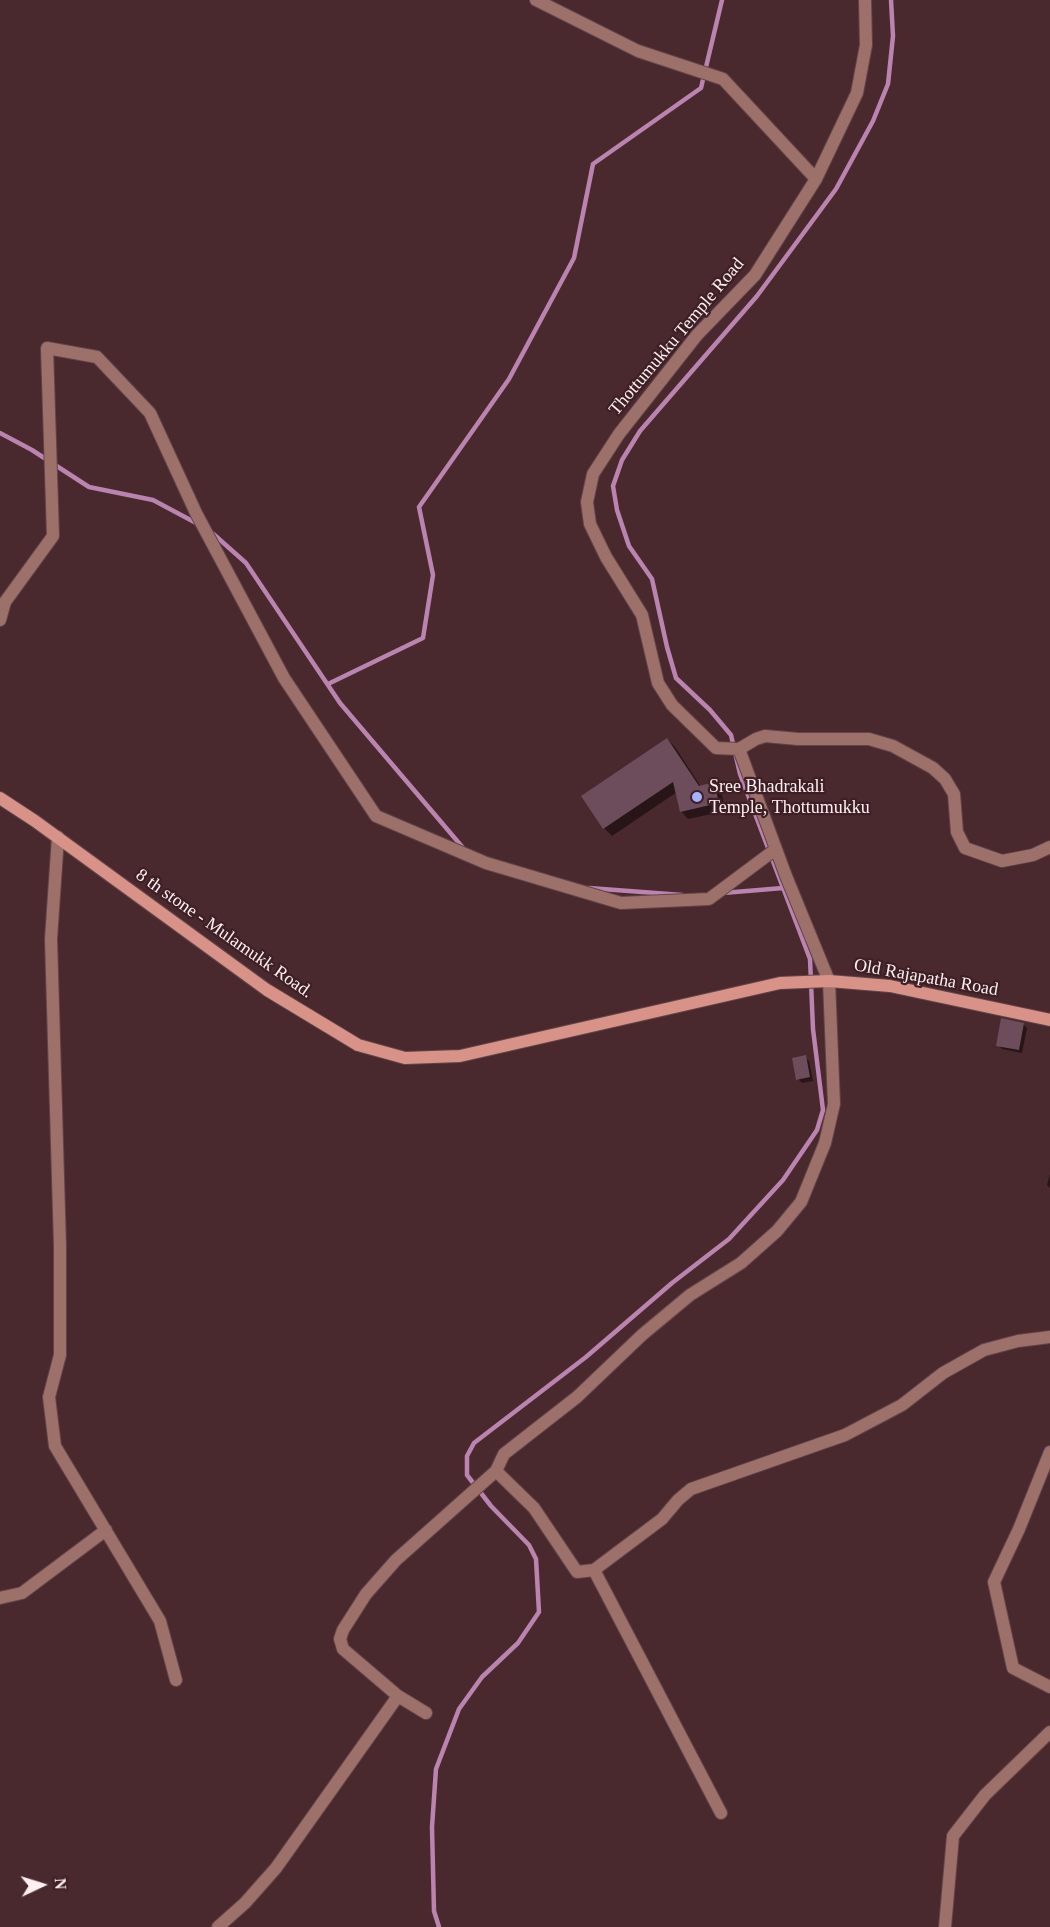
<!DOCTYPE html>
<style>
body{margin:0}
#map{position:relative;width:1050px;height:1927px;overflow:hidden;background:#49292e;font-family:"Times New Roman",serif}
canvas{display:block}
.north{position:absolute;left:12px;top:1855px;width:60px;height:60px;-webkit-text-stroke:4px #3e1f25;paint-order:stroke;rotate:86deg;font-size:16px;font-weight:700;line-height:24px;text-align:center;color:#fef0f2}
.north::after{content:'';display:block;margin:auto;width:21px;height:27px;background:#fef0f2;clip-path:polygon(50% 0,100% 100%,50% 72%,0 100%)}
</style>
<div id="map">
<canvas width="1050" height="1927"></canvas>
<div class="north">N</div>
</div>
<script>
const ctx = document.querySelector('canvas').getContext('2d');
ctx.lineJoin = 'round';
function fillPath(path, color) {
  ctx.fillStyle = color;
  ctx.fill(path, 'evenodd');
}
function poly(rows) {
  const path = new Path2D();
  for (const r of rows) {
    path.moveTo(r[0], r[1]);
    for (let i = 2; i < r.length; i += 2) path.lineTo(r[i], r[i + 1]);
  }
  return path;
}
function stroke(path, color, width, dash) {
  ctx.strokeStyle = color;
  ctx.lineWidth = width;
  ctx.lineCap = dash ? 'butt' : 'round';
  ctx.setLineDash(dash || []);
  ctx.stroke(path);
}
function label(font, color, halo, rows, align = 'center') {
  ctx.font = font + ' "Times New Roman",serif';
  ctx.lineWidth = 4.5;
  ctx.setLineDash([]);
  ctx.textBaseline = 'middle';
  ctx.strokeStyle = halo;
  ctx.fillStyle = color;
  for (const [text, x, y, turn = 0] of rows) {
    ctx.save();
    ctx.translate(x, y);
    ctx.rotate((+turn || 0) * Math.PI / 180);
    ctx.textAlign = isNaN(turn) ? turn : align;
    if (halo) ctx.strokeText(text, 0, 0);
    ctx.fillText(text, 0, 0);
    ctx.restore();
  }
}
fillPath(poly([
 [667,739,675,747,701,787,714,784,721,792,726,811,688,819,681,811,677,792,612,836,604,828,583,796],
 [1023,1024,1027,1028,1022,1053,1002,1049,998,1045],
 [805,1057,809,1061,813,1081,802,1083,798,1079],
 [1050,1174,1050,1188,1047,1185]
]), '#0007');
stroke(poly([
 [0,433,32,450,89,487,153,500,198,524],
 [210,531,246,563,340,703,464,849],
 [328,684,423,638,433,575,419,507,509,379,574,258,593,164,701,88,722,0],
 [589,888,682,895],
 [723,893,783,888],
 [439,1927,434,1911,432,1827,436,1769,459,1709,482,1677,518,1643,539,1612,536,1559,529,1545,491,1506,467,1475,467,1456,474,1443,586,1357,672,1283,729,1239,783,1180,817,1130,823,1110,813,1029,810,959,740,774,731,735,710,710,676,678,667,647,652,579,629,546,617,510,613,486,622,460,640,431,757,296,836,189,873,121,888,84,893,36,891,0]
]), '#bb83b0', 4.5);
fillPath(poly([
 [667,738,699,786,714,782,719,803,680,812,673,782,603,829,581,796],
 [1001,1018,1024,1023,1019,1050,996,1046],
 [806,1055,810,1077,796,1080,792,1058]
]), '#6d4c5b');
const street = poly([
 [536,0,638,51,723,79,816,179],
 [0,620,5,602,53,536,47,348,97,357,150,413,196,513,284,678,376,816,486,863,621,903,709,899,776,849],
 [739,749,716,748,672,705,658,683,642,615,606,557,590,524,587,502,593,474,619,434,697,335,755,275,816,179,857,93,866,45,865,0],
 [739,749,756,739,765,736,798,739,869,739,893,746,933,768,945,779,954,794,957,832,965,848,1002,861,1033,855,1050,847],
 [58,837,51,939,60,1246,60,1355,49,1397,55,1446,160,1621,176,1680],
 [1050,1452,1019,1529,994,1582,1013,1668,1050,1687],
 [496,1471,534,1508,577,1572,594,1570,662,1519,678,1500,691,1489,845,1435,902,1405,943,1373,984,1350,1018,1341,1050,1337],
 [594,1570,721,1813],
 [0,1598,22,1593,106,1530],
 [398,1696,426,1713],
 [218,1927,245,1903,276,1868,398,1696,343,1649,340,1639,343,1630,366,1594,396,1560,496,1471,504,1454,577,1397,642,1335,690,1295,741,1263,777,1231,801,1202,825,1143,834,1104,829,981,786,876,739,749],
 [945,1927,953,1836,985,1795,1050,1732]
]);
const secondary = poly([
 [0,798,35,821,267,990,358,1045,405,1058,460,1056,780,983,829,981,890,986,1050,1020]
]);
stroke(street, '#624549', 14);
stroke(secondary, '#624549', 14);
stroke(street, '#9d716a', 12);
stroke(secondary, '#d89288', 12);
for (const [x, y, r, color] of [
 [697,797,6,"#a5b1fc"]
]) {
  const dot = new Path2D();
  dot.arc(x, y, r, 0, 2 * Math.PI);
  ctx.fillStyle = color;
  ctx.fill(dot);
  stroke(dot, '#3e1f25', 2);
}
label('18px', '#fef0f2', '#3e1f25', [
 ["Thottumukku Temple Road",677,337,-50],
 ["8 th stone - Mulamukk Road.",224,934,35],
 ["Old Rajapatha Road",926,978,10]
]);
label('18px', '#fef0f2', '#3e1f25', [
 ["Sree Bhadrakali",709,787],
 ["Temple, Thottumukku",709,808]
], 'left');
</script>
